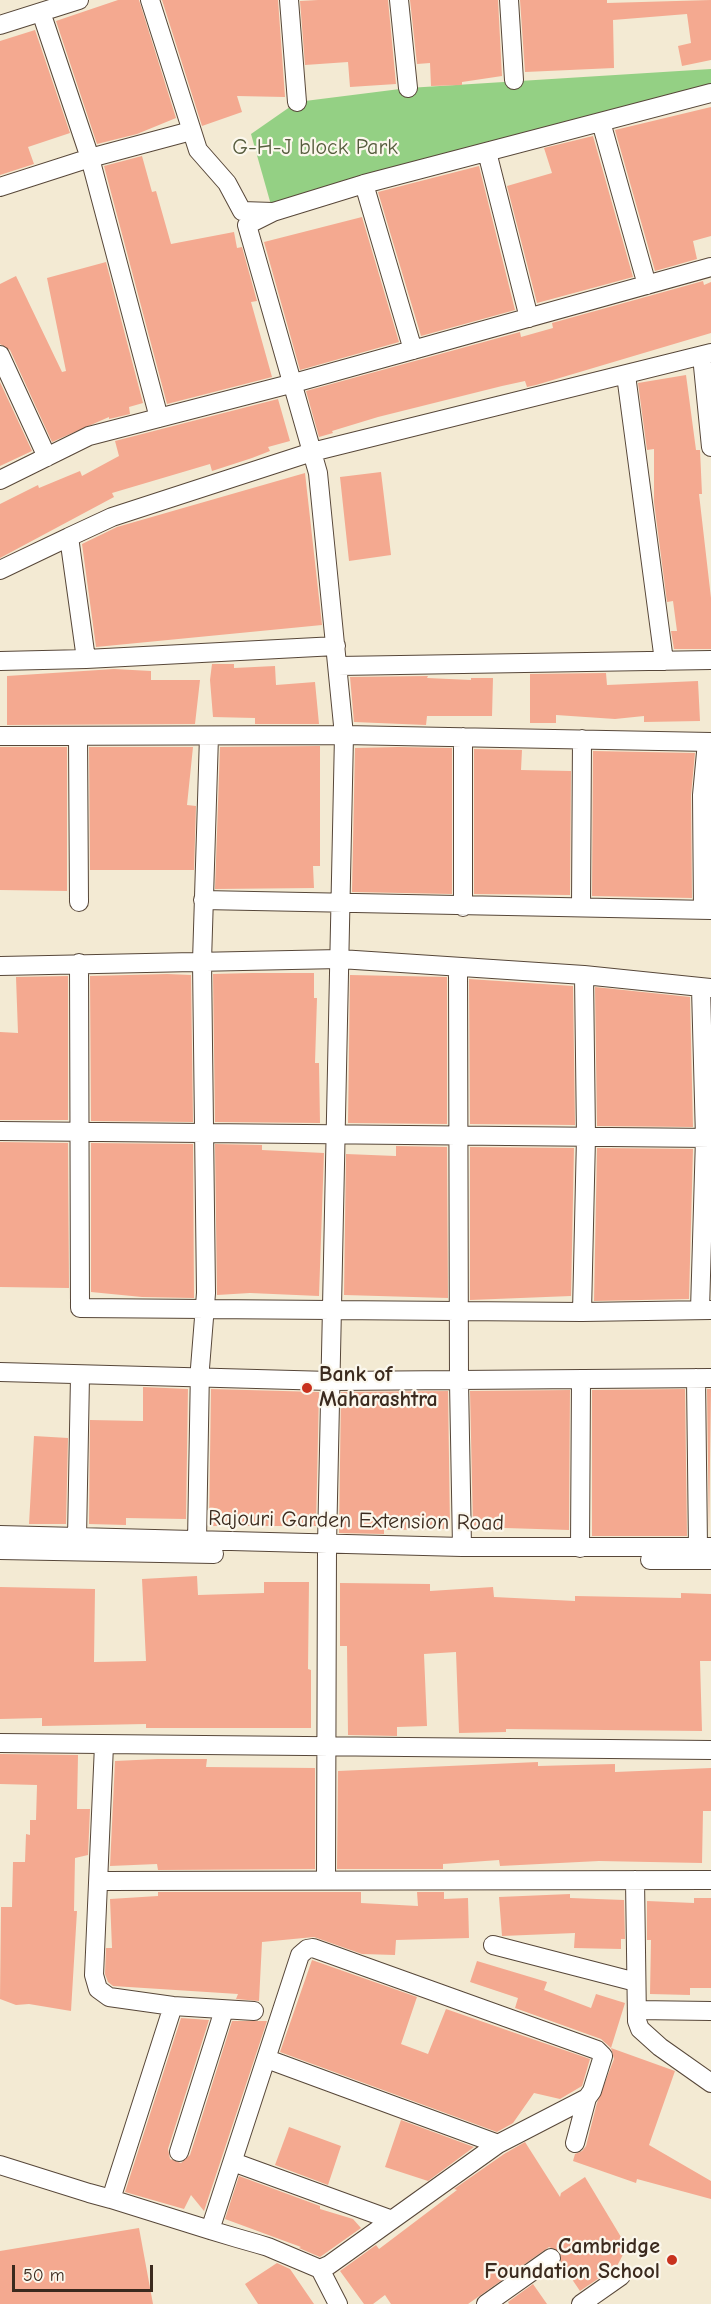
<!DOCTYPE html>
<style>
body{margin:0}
#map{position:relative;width:711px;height:2304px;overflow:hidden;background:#f3ead3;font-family:"Comic Neue",sans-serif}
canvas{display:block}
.scale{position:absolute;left:12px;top:2265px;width:141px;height:27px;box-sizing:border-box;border:3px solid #3b2a1e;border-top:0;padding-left:8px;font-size:18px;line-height:21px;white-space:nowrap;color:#3b2a1e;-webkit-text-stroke:4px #fbf7ec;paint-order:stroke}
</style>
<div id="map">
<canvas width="711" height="2304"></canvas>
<div class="scale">50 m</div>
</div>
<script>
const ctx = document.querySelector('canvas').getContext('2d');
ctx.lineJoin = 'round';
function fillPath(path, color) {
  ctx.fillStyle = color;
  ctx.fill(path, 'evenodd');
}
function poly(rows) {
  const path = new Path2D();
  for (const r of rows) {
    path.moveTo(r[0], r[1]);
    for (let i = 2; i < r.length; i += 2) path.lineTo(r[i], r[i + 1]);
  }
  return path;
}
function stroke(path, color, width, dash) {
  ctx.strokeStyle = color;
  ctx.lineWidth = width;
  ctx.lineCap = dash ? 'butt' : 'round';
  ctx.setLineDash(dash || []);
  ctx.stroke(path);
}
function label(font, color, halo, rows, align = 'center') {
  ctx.font = font + ' "Comic Neue",sans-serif';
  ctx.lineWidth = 4.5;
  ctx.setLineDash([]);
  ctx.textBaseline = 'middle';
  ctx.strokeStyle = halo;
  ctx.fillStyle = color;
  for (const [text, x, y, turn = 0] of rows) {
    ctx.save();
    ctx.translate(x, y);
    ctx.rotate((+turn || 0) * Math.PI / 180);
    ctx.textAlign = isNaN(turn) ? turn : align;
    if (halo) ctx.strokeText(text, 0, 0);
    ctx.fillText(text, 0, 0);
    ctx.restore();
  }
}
fillPath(poly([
 [711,69,711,93,273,212,251,134,297,102,408,88]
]), '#94d084');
fillPath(poly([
 [118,0,139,0,176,118,137,134,97,144,56,21],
 [162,0,278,0,285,97,237,96,242,112,202,126],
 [318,0,388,0,396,84,350,87,348,62,305,65,300,1],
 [410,0,498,0,502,76,462,82,462,85,431,86,430,63,417,64],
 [520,0,607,0,607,3,711,0,711,60,682,66,678,46,691,43,687,14,613,20,614,68,525,72],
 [35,30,70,133,28,147,34,164,0,175,0,41],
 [711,107,711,236,693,241,697,259,655,271,615,130],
 [593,136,633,277,537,303,507,186,552,173,544,148],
 [142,156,152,192,156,191,171,244,234,232,237,248,242,247,257,301,251,302,272,377,167,404,104,166],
 [479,166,515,310,421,336,378,192],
 [362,217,399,342,300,370,264,242],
 [106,262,143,403,129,407,130,414,109,419,109,417,52,442,10,350,0,344,0,284,16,276,62,372,66,371,47,278],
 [703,281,704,285,711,282,711,333,536,385,527,387,525,381,502,386,378,417,332,431,333,433,319,437,306,391,520,332,521,337,553,328,552,323],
 [686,375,696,450,700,450,702,494,699,494,711,598,711,649,674,649,671,631,677,631,673,601,667,602,654,502,654,449,647,450,638,383],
 [0,382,32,451,0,466],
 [278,399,290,441,268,447,270,451,252,458,212,471,210,464,112,493,114,497,0,558,0,504,38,485,39,488,80,471,82,476,119,456,115,441],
 [381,472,391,555,349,561,340,477],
 [305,473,322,625,96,647,82,544,117,527],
 [212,664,234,664,234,668,275,666,276,685,315,682,319,724,255,724,255,718,213,717,210,680],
 [114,669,151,671,151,680,200,680,195,724,7,725,7,676],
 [606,673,607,685,698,681,700,721,644,722,644,716,615,719,556,715,556,723,530,723,530,674],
 [428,676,427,678,471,680,471,678,493,678,492,716,427,716,426,725,354,722,350,677],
 [320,746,320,866,313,866,314,888,215,889,220,747],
 [0,747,67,747,67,891,0,890],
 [89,747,193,747,187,805,196,806,194,870,90,870],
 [398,747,452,748,452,894,352,892,355,748],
 [474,749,522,750,521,770,571,771,570,895,474,894],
 [593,751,695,753,691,795,692,898,592,896],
 [252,973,314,973,314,998,317,998,315,1063,319,1063,320,1123,215,1122,213,974],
 [167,974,191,975,193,1122,91,1121,90,976],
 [350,975,447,977,447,1124,348,1123],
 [68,976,68,1120,0,1120,0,1032,18,1033,16,977],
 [469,979,573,986,575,1125,470,1124],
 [595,987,690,997,693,1127,597,1126],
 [0,1142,68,1143,69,1288,0,1287],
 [91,1143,193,1144,194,1298,142,1297,91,1292],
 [215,1144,262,1145,262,1150,324,1153,319,1296,250,1293,217,1295],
 [396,1146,447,1147,448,1298,344,1295,346,1154,396,1156],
 [470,1147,574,1148,571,1296,470,1300],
 [597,1148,693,1149,689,1299,594,1301],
 [143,1387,188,1389,186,1519,126,1518,126,1525,89,1524,90,1420,143,1421],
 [211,1389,319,1392,316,1526,209,1526],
 [685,1389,687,1536,592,1536,592,1390],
 [707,1389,711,1389,709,1532],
 [570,1390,569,1530,473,1527,470,1391],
 [448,1391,450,1527,445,1527,445,1529,384,1530,384,1534,339,1533,341,1392],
 [34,1436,68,1438,66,1524,29,1524],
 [197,1576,198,1595,264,1593,264,1582,309,1582,308,1669,311,1670,311,1728,146,1728,146,1724,42,1726,42,1718,0,1719,0,1587,95,1589,94,1662,146,1661,142,1579],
 [340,1583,430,1584,430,1591,493,1587,494,1597,575,1601,575,1596,681,1598,681,1593,711,1594,711,1661,700,1661,702,1731,506,1729,506,1732,459,1733,456,1652,424,1654,427,1726,397,1727,397,1736,348,1735,347,1646,340,1646],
 [0,1754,78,1755,77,1809,90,1809,88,1855,75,1858,74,1911,77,1911,71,2011,29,2004,16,2005,0,1999,1,1907,12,1907,13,1862,25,1862,26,1834,30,1835,30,1820,36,1820,37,1785,0,1784],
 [158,1759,207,1759,206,1767,315,1768,315,1869,158,1870,157,1864,110,1866,115,1761],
 [538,1762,538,1766,615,1764,615,1772,711,1768,711,1811,703,1811,702,1863,599,1861,500,1866,499,1860,443,1864,443,1869,337,1869,338,1771],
 [158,1892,361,1892,361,1903,418,1906,417,1892,444,1892,444,1899,468,1898,469,1938,396,1940,395,1955,362,1954,314,1937,262,1942,259,2001,236,1999,238,1994,113,1986,108,1982,105,1974,106,1948,112,1948,110,1899,158,1896],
 [570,1894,570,1898,624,1900,625,1939,621,1939,621,1949,574,1948,575,1933,502,1936,499,1897],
 [694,1898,711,1898,711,1988,690,1988,690,1995,650,1994,651,1940,647,1940,647,1901,694,1903],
 [312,1960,417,1997,401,2044,428,2054,446,2009,590,2059,582,2086,560,2099,534,2093,513,2123,497,2132,280,2052],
 [477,1961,547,1982,544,1990,591,2008,596,1994,625,2003,611,2048,601,2039,515,2008,518,1998,470,1982],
 [181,2018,209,2020,168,2149,170,2159,181,2163,190,2155,232,2021,267,2021,204,2211,191,2195,184,2209,125,2192],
 [611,2048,675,2071,649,2145,711,2181,711,2199,637,2179,636,2183,573,2161,575,2154,582,2151,586,2146,597,2103,614,2059],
 [401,2120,474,2147,428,2181,385,2167],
 [289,2127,341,2146,328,2185,275,2165],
 [525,2142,560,2197,561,2193,585,2177,627,2247,617,2266,580,2291,561,2263,560,2252,549,2247,468,2304,391,2304,385,2295,373,2304,364,2304,340,2271,376,2245,379,2249,457,2190,454,2189,504,2154],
 [239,2176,320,2206,320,2209,353,2219,361,2228,320,2257,299,2248,301,2247,225,2219],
 [139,2228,153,2304,0,2304,0,2251],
 [277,2263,290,2269,314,2304,258,2304,245,2284],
 [533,2284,547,2304,509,2304,508,2302]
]), '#f4a990');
const street = poly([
 [150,0,198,150,227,183,242,211,273,212,247,225,318,473,344,735,327,1545,326,1879],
 [289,0,297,102],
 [399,0,408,88],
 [509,0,514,80],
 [41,12,90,158,159,418],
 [0,25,79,0],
 [601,122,647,285],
 [487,152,529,318],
 [364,184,413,350],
 [0,187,90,158,191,131],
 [273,212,364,184,711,93],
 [0,355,47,457],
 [702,356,711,447],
 [626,375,664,661],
 [0,480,89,436,294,383,711,267],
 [0,570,69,537],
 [336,646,86,659,69,537,112,517,312,452,711,353],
 [0,661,86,659],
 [338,666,711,660],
 [0,736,344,735,711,742],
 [78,736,79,902],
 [463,737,463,907],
 [203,900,711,910],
 [581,906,582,739],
 [703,910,702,795,707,742],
 [79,963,80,1308,582,1312,711,1310],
 [0,966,340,959,584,975,711,988],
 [458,967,459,1382,462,1547],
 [0,1131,711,1138],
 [700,1310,705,1138,701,988],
 [582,1312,586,1137,584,975],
 [0,1372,330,1381,711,1378],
 [696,1378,698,1547],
 [0,1535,462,1547,711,1547],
 [77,1538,80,1376],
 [197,1542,200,1368,206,1293,202,961,209,736],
 [580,1548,581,1380],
 [0,1550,214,1554],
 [650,1560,711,1560],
 [0,1743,711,1750],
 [104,1745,94,1975,98,1989,109,1997,173,2006,254,2011],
 [635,1880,637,2021,640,2029,660,2047,711,2083],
 [99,1881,711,1880],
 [493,1945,636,1982],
 [637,2010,711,2011],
 [267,2059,498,2144],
 [575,2143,587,2098],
 [179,2152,224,2010],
 [233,2162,392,2220],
 [0,2165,89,2193,111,2199,210,2230,237,2238,258,2244,268,2247,320,2269,329,2265,498,2144,587,2098,592,2091,603,2056,597,2050,313,1948,307,1949,300,1955,210,2230],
 [111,2199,173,2006],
 [320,2269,338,2304],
 [486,2304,551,2258],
 [581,2304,621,2276]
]);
stroke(street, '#574739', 20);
stroke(street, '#fff', 18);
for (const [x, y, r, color] of [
 [307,1388,6,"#c8321e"],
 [672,2260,6,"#c8321e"]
]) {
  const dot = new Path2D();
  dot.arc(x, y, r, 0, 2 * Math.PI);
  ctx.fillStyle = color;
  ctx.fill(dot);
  stroke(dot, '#fbf7ec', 2);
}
label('22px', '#565c3d', '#fbf7ec', [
 ["G-H-J block Park",315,148]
]);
label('bold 22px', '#3b2a1e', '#fbf7ec', [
 ["Bank of",319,1375],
 ["Maharashtra",319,1400],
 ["Cambridge",660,2247,"right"],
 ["Foundation School",660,2272,"right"]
], 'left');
label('22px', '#3b2a1e', '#fbf7ec', [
 ["Rajouri Garden Extension Road",356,1521,1]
]);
</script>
